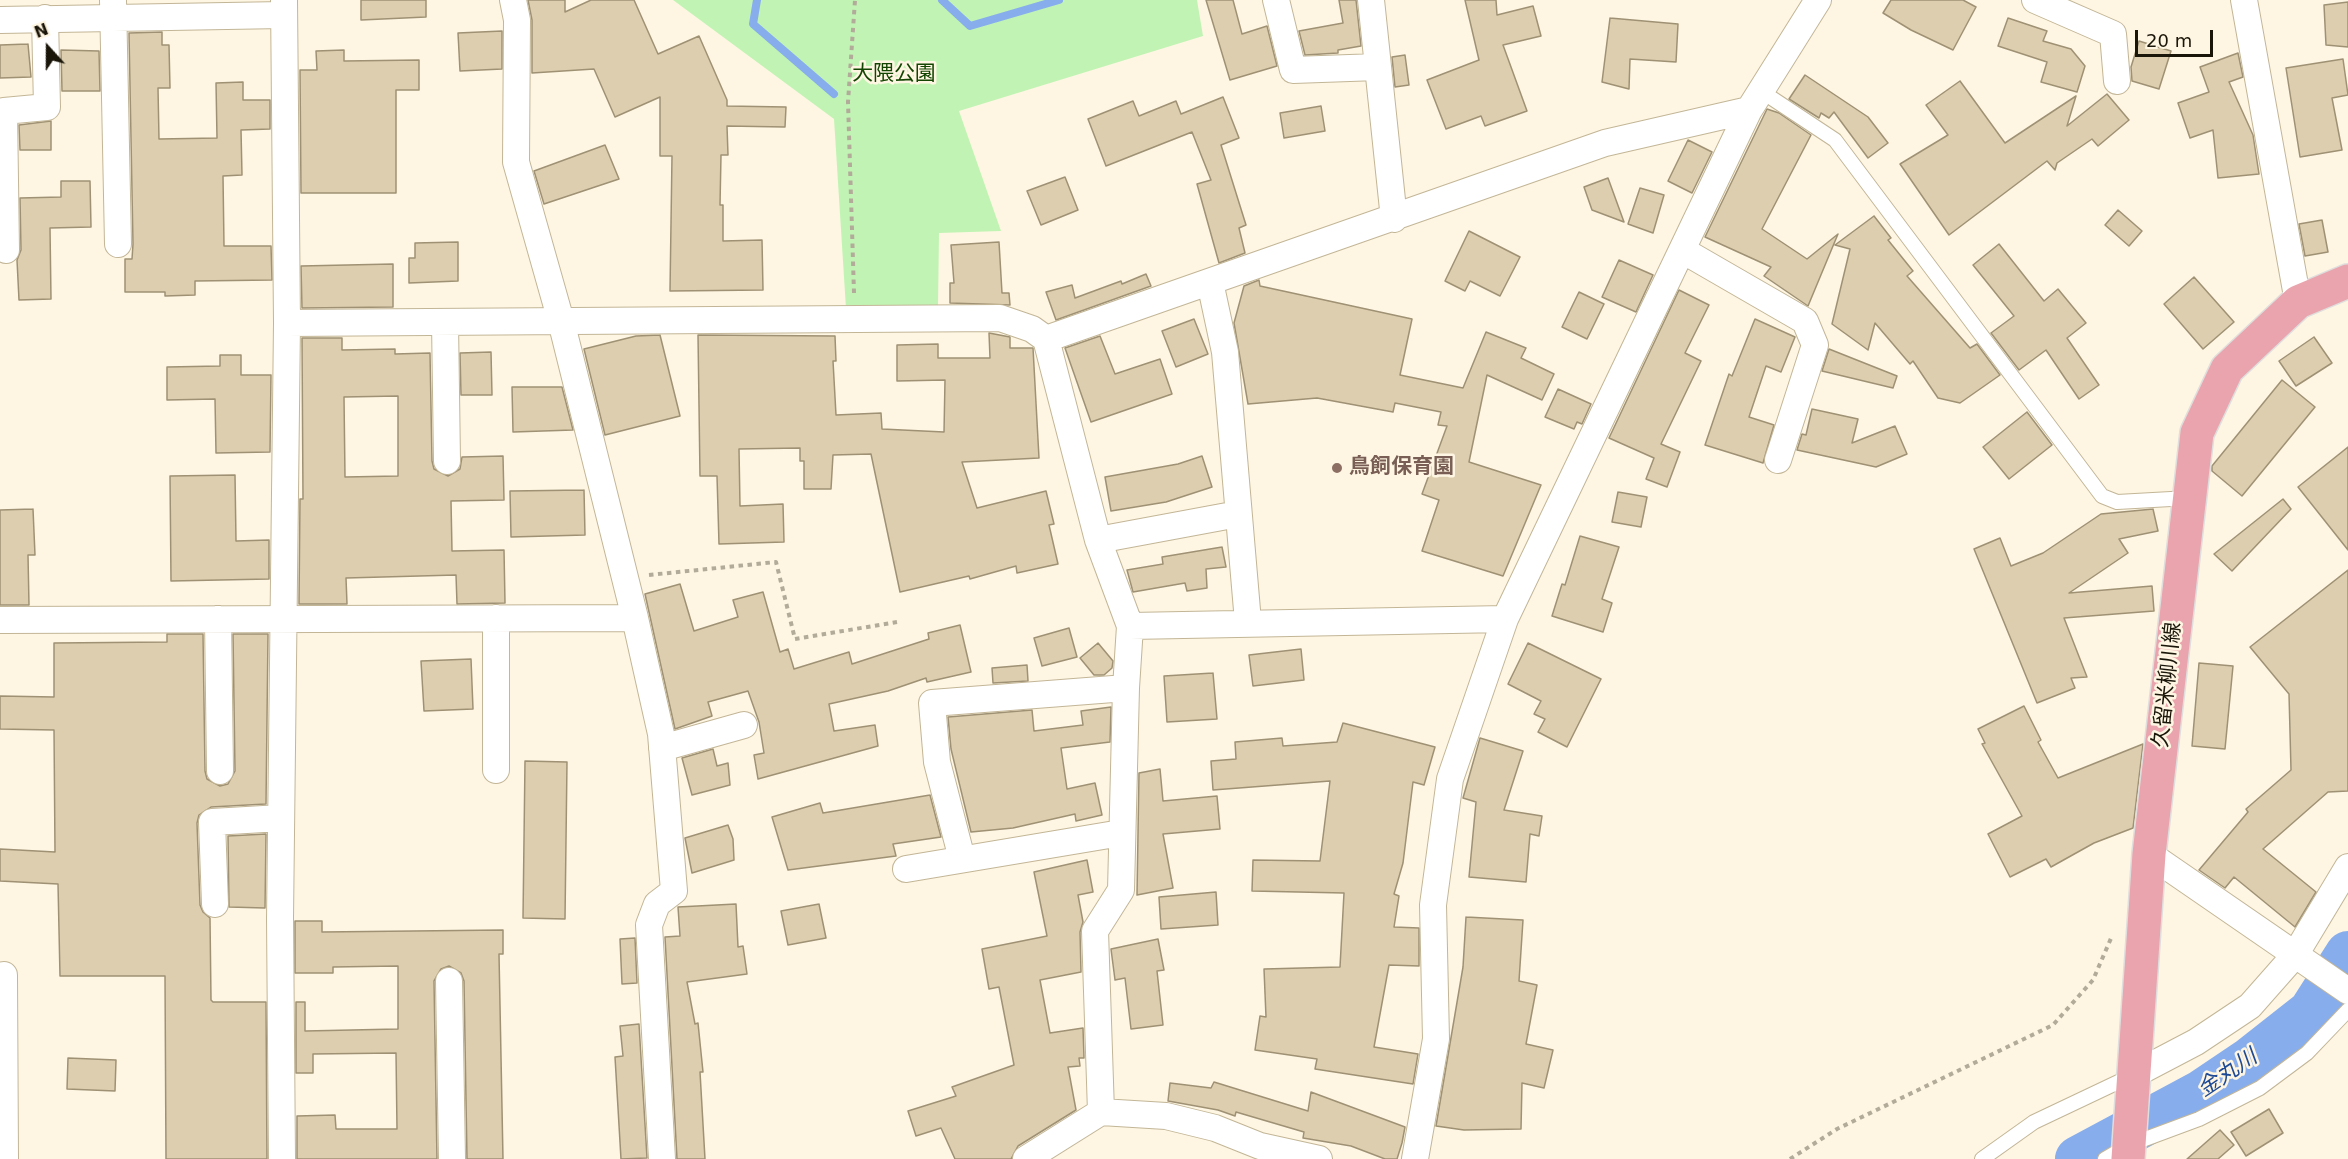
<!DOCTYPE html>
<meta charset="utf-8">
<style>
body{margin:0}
#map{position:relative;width:2348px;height:1159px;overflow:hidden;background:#fef6e3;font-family:"DejaVu Sans",sans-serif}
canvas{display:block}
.north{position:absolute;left:18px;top:18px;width:60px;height:60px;-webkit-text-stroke:4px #fef6e3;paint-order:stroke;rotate:339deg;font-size:16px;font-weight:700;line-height:24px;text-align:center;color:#1a1509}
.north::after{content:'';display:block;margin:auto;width:21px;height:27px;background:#1a1509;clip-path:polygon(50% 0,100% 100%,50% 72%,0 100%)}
.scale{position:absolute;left:2135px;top:30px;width:78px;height:27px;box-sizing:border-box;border:3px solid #1a1509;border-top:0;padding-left:8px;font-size:18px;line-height:21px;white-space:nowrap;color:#1a1509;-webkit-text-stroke:4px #fef6e3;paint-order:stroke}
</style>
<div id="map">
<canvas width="2348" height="1159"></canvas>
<div class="north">N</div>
<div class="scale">20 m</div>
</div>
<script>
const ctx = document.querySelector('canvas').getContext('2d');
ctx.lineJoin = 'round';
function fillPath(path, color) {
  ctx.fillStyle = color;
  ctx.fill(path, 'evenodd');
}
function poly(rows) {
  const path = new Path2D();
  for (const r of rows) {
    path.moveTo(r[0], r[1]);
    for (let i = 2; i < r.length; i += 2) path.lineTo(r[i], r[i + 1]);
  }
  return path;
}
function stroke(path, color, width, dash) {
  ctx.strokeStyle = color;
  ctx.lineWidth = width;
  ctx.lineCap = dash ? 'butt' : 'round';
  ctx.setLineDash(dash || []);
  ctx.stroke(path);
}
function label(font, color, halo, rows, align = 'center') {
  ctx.font = font + ' "DejaVu Sans","Noto Sans JP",sans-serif';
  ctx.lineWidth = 5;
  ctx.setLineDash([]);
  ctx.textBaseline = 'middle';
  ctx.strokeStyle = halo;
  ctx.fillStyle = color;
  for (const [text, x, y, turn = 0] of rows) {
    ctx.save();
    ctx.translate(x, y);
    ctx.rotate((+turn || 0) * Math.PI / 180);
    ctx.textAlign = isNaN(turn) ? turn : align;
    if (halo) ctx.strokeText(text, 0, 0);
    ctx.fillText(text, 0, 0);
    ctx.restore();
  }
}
fillPath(poly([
 [673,0,1197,0,1203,36,959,111,1001,231,939,233,938,307,846,309,834,119]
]), '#c1f4b4');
stroke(poly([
 [757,0,753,24,834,94],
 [942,0,970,26,1059,0]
]), '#87aded', 8);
stroke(poly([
 [2078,1159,2201,1093,2250,1060,2311,1012,2348,954]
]), '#87aded', 46);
const building = poly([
 [361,0,426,0,426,17,361,20,361,0],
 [528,0,565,0,565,12,591,0,634,0,658,54,699,36,727,100,727,106,786,107,785,127,727,126,728,155,721,155,720,205,723,205,723,241,762,240,763,290,670,291,672,156,660,156,660,97,615,117,594,69,532,73,532,20,528,0],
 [1206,0,1233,0,1242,34,1267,26,1277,66,1230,80,1206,0],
 [1339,0,1356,0,1361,46,1338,50,1338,53,1305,55,1299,31,1343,23,1339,0],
 [1465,0,1496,0,1497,15,1533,6,1541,36,1503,45,1527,111,1485,126,1481,116,1446,129,1427,80,1479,60,1465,0],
 [1891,0,1963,0,1976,7,1953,50,1911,30,1883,13,1891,0],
 [2348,2,2348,47,2326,45,2324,5,2348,2],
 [1610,18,1678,24,1676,62,1630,59,1629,89,1602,82,1610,18],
 [2008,18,2047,31,2043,41,2071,49,2085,66,2077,92,2041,82,2047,62,1998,46,2008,18],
 [502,31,502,69,460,71,458,33,502,31],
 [162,32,162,45,169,45,170,88,158,88,159,139,217,138,216,83,243,82,243,100,270,100,270,129,241,130,242,175,223,176,224,246,271,246,272,280,195,281,195,295,165,296,165,292,125,292,125,259,132,259,133,244,129,33,162,32],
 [2139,41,2171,51,2159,89,2132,81,2131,67,2139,41],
 [28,44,31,77,0,78,0,45,28,44],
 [61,50,99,51,100,91,62,91,61,50],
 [344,50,344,61,419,60,419,90,396,90,396,193,301,193,300,70,317,70,316,51,344,50],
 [2238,53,2243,77,2229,82,2253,135,2259,174,2218,178,2213,130,2190,138,2178,103,2209,92,2200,67,2238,53],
 [1405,55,1409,85,1395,87,1392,57,1405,55],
 [2343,59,2348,95,2332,98,2342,150,2300,157,2286,68,2343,59],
 [1805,75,1868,117,1888,143,1868,158,1834,112,1829,118,1821,113,1819,118,1789,99,1805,75],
 [1960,81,2005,143,2076,96,2067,126,2107,94,2129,120,2098,146,2092,139,2057,163,2055,170,2047,161,1949,235,1900,164,1948,135,1926,105,1960,81],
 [1223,97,1239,138,1221,145,1246,225,1239,228,1245,253,1219,263,1197,184,1211,180,1192,132,1106,166,1088,119,1133,101,1139,116,1176,101,1181,114,1223,97],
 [1321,106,1325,131,1284,138,1280,113,1321,106],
 [1767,109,1779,113,1811,135,1762,229,1807,259,1838,234,1808,306,1764,276,1771,267,1705,237,1767,109],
 [51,121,51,150,20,150,19,125,51,121],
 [1688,140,1712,152,1692,193,1668,181,1688,140],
 [605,145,619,179,544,204,534,171,605,145],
 [1065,177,1078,210,1041,225,1027,191,1065,177],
 [1608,178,1624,222,1592,210,1584,187,1608,178],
 [61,181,90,181,91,227,50,228,51,299,19,300,17,260,21,250,20,198,61,197,61,181],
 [1640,188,1664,195,1653,233,1628,224,1640,188],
 [2118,210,2142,231,2129,246,2105,225,2118,210],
 [1874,216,1891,238,1888,240,1913,271,1907,276,1970,348,1977,344,2000,375,1960,403,1938,398,1913,361,1910,364,1875,323,1868,350,1832,324,1850,249,1835,245,1874,216],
 [2322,220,2328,252,2305,256,2299,224,2322,220],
 [1469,231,1520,257,1500,296,1470,281,1465,291,1445,281,1469,231],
 [458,242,458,281,409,283,409,258,415,258,415,243,458,242],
 [999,242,1002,293,1009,293,1010,305,950,303,950,283,954,283,951,245,999,242],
 [1999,244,2044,301,2058,289,2086,323,2067,338,2099,385,2079,399,2046,350,2019,370,1991,333,2014,316,1973,265,1999,244],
 [1619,260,1653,275,1636,312,1602,297,1619,260],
 [393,264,393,307,302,308,301,266,393,264],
 [1146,274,1151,286,1056,320,1046,292,1072,285,1075,298,1121,281,1122,284,1146,274],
 [2194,277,2234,322,2203,349,2164,304,2194,277],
 [1259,280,1260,286,1412,319,1400,375,1463,388,1486,332,1526,348,1521,358,1554,374,1542,400,1487,375,1469,462,1541,485,1503,576,1422,551,1439,500,1422,494,1447,426,1438,425,1441,412,1395,403,1393,412,1317,398,1248,404,1234,323,1244,286,1259,280],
 [1679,290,1709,305,1685,353,1701,361,1661,444,1680,452,1667,487,1646,479,1654,458,1609,438,1679,290],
 [1579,292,1604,304,1587,339,1562,327,1579,292],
 [1194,319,1208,354,1176,367,1162,331,1194,319],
 [1755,319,1795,337,1781,372,1766,366,1749,417,1774,425,1763,463,1705,445,1729,374,1732,376,1755,319],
 [989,333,1010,337,1010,348,1033,348,1039,458,962,462,977,508,1046,491,1054,524,1049,525,1058,564,1017,573,1016,566,970,579,969,576,900,592,871,454,833,455,831,489,804,489,804,461,800,461,800,448,739,449,740,506,783,504,784,542,719,544,717,476,700,476,698,335,835,336,836,361,833,361,836,415,881,413,882,429,944,432,945,380,897,381,897,345,938,344,938,358,990,358,989,333],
 [660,335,680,416,605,435,584,349,636,336,660,335],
 [1100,336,1115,374,1160,359,1172,394,1091,422,1065,348,1100,336],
 [2314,337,2332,363,2296,386,2279,361,2314,337],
 [302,338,342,338,342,350,395,349,395,354,430,353,432,461,434,469,448,476,460,469,462,457,503,456,504,500,451,501,452,551,504,550,505,603,457,604,456,575,346,578,347,604,299,604,300,499,303,499,302,338],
 [398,396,398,476,345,477,344,397,398,396],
 [1829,349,1897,376,1893,388,1822,371,1829,349],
 [491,352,492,395,461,395,460,353,491,352],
 [220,355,241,355,241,375,271,375,270,452,216,453,215,399,167,400,167,367,220,366,220,355],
 [2282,380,2315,407,2242,496,2212,471,2212,466,2282,380],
 [512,387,562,387,573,430,513,432,512,387],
 [1558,389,1591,404,1582,424,1577,422,1574,429,1545,417,1558,389],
 [1812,409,1858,419,1852,443,1895,426,1907,454,1876,467,1797,450,1802,434,1806,435,1812,409],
 [2027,412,2052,445,2009,479,1983,447,2027,412],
 [2348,447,2348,550,2298,487,2348,447],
 [1202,456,1212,487,1166,502,1111,511,1105,477,1178,464,1202,456],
 [235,475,236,541,269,540,269,579,171,581,170,476,235,475],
 [584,490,585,535,511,537,510,491,584,490],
 [1618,492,1647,497,1641,527,1612,522,1618,492],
 [2283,499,2291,509,2232,571,2214,554,2283,499],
 [33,509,35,555,28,555,29,605,0,605,0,510,33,509],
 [2153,509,2158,531,2119,539,2128,553,2069,593,2152,586,2154,611,2064,618,2087,677,2071,678,2075,688,2037,703,1974,549,2000,538,2011,566,2043,553,2101,514,2153,509],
 [1580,536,1619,547,1602,599,1612,603,1603,632,1552,616,1562,584,1565,585,1580,536],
 [1222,547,1226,567,1206,569,1207,588,1187,591,1185,583,1133,592,1127,570,1163,564,1162,557,1222,547],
 [2348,570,2348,791,2328,792,2263,849,2316,892,2295,927,2234,877,2225,888,2199,870,2248,812,2246,809,2291,770,2289,694,2250,647,2348,570],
 [680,584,694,631,738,617,733,600,763,592,780,652,788,649,794,669,849,652,852,664,929,639,928,633,960,625,971,672,927,682,926,678,888,691,829,704,834,731,875,725,878,746,758,779,754,755,764,753,759,722,748,691,708,702,712,716,675,729,645,594,680,584],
 [1069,628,1077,657,1042,666,1034,638,1069,628],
 [167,634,203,634,205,771,207,779,220,786,228,784,235,771,233,634,268,634,266,804,211,807,199,815,197,823,200,905,203,912,210,918,211,1000,213,1002,266,1002,267,1159,166,1159,165,976,60,976,58,884,0,881,0,849,55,852,54,730,0,729,0,696,54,697,54,643,167,642,167,634],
 [1098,643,1113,661,1112,668,1104,675,1094,675,1080,658,1098,643],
 [1528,643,1601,679,1567,747,1538,732,1545,719,1534,714,1541,701,1508,684,1528,643],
 [1301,649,1304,680,1253,686,1249,655,1301,649],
 [471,659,473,709,424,711,421,661,471,659],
 [2199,663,2233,666,2225,749,2192,746,2199,663],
 [1027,665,1028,681,993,683,992,668,1027,665],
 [1213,673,1217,719,1167,722,1164,676,1213,673],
 [2024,706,2041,740,2038,742,2058,778,2143,744,2133,828,2094,843,2051,867,2046,859,2010,877,1988,834,2022,816,1982,744,1985,743,1978,729,2024,706],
 [1111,707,1110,742,1061,748,1067,789,1095,783,1102,815,1076,821,1075,814,1013,828,971,832,951,749,948,717,1032,710,1034,731,1083,725,1081,711,1111,707],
 [1343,723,1435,747,1424,785,1413,782,1403,863,1394,894,1399,896,1394,927,1419,928,1419,966,1389,965,1374,1047,1418,1054,1413,1084,1315,1069,1317,1059,1255,1050,1260,1016,1266,1017,1264,969,1340,967,1344,893,1252,891,1253,860,1320,861,1330,781,1213,790,1211,761,1236,759,1235,742,1282,738,1283,746,1337,742,1343,723],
 [1480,738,1523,751,1504,810,1542,816,1539,836,1530,834,1526,882,1469,877,1476,802,1463,798,1480,738],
 [713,749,717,766,728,763,730,785,692,795,682,758,713,749],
 [525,761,567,762,565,919,523,918,525,761],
 [1160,769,1163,801,1217,796,1220,829,1163,834,1173,888,1137,895,1139,773,1160,769],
 [930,795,941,837,893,844,896,856,788,870,772,817,820,803,823,813,930,795],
 [728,825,733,839,734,860,692,873,685,838,728,825],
 [266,834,265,908,229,907,228,836,266,834],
 [1087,860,1093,892,1078,895,1083,922,1080,932,1081,972,1040,980,1050,1033,1083,1028,1084,1058,1079,1058,1080,1066,1068,1067,1076,1110,1018,1146,1011,1159,955,1159,941,1128,916,1136,908,1111,956,1096,952,1087,1014,1065,999,987,989,989,982,949,1047,936,1034,872,1087,860],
 [1216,892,1218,925,1161,929,1159,897,1216,892],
 [736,904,738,947,743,946,747,974,687,982,695,1024,698,1023,703,1072,700,1072,705,1159,677,1159,665,937,680,936,678,907,736,904],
 [819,904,826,938,788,945,781,911,819,904],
 [1466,917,1523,920,1519,981,1537,985,1526,1044,1553,1050,1544,1088,1522,1083,1521,1129,1464,1130,1436,1126,1463,967,1466,917],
 [295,921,322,921,322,932,503,930,503,954,499,954,503,1159,467,1159,464,981,461,973,449,966,441,969,434,981,437,1159,297,1159,297,1116,335,1115,336,1129,397,1129,396,1053,313,1054,313,1073,296,1073,296,1002,305,1002,305,1031,398,1029,398,966,333,967,333,973,295,973,295,921],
 [635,938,637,983,622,984,620,939,635,938],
 [1158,939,1164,970,1157,971,1163,1025,1131,1029,1125,978,1115,980,1111,949,1158,939],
 [639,1024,647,1158,621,1159,615,1057,623,1056,620,1026,639,1024],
 [68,1058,116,1060,115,1091,67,1089,68,1058],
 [1214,1082,1308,1111,1311,1092,1405,1127,1402,1143,1397,1159,1385,1159,1351,1146,1303,1138,1304,1132,1236,1112,1235,1116,1218,1110,1168,1101,1170,1083,1211,1088,1214,1082],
 [2269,1109,2283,1133,2246,1156,2231,1132,2269,1109],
 [2220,1130,2234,1145,2218,1159,2187,1159,2220,1130]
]);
fillPath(building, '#dcceae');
stroke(building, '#9f9174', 1.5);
const service = poly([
 [1761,91,1835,140,2102,496,2117,502,2189,498],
 [1982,1159,2034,1122,2131,1076],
 [2105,1159,2129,1145,2199,1119,2260,1088,2307,1053,2348,1010]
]);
const minor = poly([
 [113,0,118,244],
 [513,0,517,20,516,162,561,321,635,618,661,734,674,891,657,904,649,925,662,1159],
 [1276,0,1293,70,1378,67],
 [1371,0,1394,219],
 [2035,0,2113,34,2117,81],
 [2244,0,2298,302],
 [0,20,283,15],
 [6,250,4,111,47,107,45,18],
 [1682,250,1805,321,1815,345,1778,460],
 [1210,282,1225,352,1248,622],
 [445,322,447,461],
 [287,323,1000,318,1032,329,1046,339,1098,540,1130,626,1505,619],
 [1046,339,1605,143,1749,110],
 [1098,540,1238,514],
 [496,618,496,770],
 [218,619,220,771],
 [0,620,635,618],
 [662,748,744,725],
 [2149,854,2348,991],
 [962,859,937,762,932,703,1126,688],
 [906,869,1121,833],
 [215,904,212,822,281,818],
 [4,975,5,1159],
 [449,981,452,1159],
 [2135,1074,2196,1042,2250,1006,2295,955,2348,867],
 [1101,1112,1095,931,1121,890,1126,688,1130,626],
 [282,1159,280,919,287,323,284,0],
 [1026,1159,1101,1112,1166,1116,1215,1128,1260,1146,1319,1159],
 [1415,1159,1436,1039,1433,905,1450,779,1505,619,1749,110,1818,0]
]);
const primary = poly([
 [2128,1159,2149,854,2197,433,2227,369,2298,302,2348,281]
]);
stroke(service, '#c3b697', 16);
stroke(minor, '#c3b697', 28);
stroke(primary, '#dfdedd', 36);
stroke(poly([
 [854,293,848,102,855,0],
 [649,575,776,562,795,639,897,622],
 [1790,1159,1837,1129,2053,1025,2093,980,2112,936]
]), '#b2ab9a', 4, [4.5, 4.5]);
stroke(service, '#fff', 14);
stroke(minor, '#fff', 26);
stroke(primary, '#e9a4ad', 33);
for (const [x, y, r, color] of [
 [1337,468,6,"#8d6e63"]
]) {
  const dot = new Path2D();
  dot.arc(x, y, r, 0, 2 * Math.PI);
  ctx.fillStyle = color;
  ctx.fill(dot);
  stroke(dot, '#fef6e3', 2);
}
label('21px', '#124402', '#fef6e3', [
 ["大隈公園",894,75]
]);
label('bold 21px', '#785e54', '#fef6e3', [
 ["鳥飼保育園",1349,468]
], 'left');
label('21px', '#1a1509', '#fef6e3', [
 ["久留米柳川線",2168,685,-84]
]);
label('italic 22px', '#1e4a95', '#fef6e3', [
 ["金丸川",2228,1074,-34]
]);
</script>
